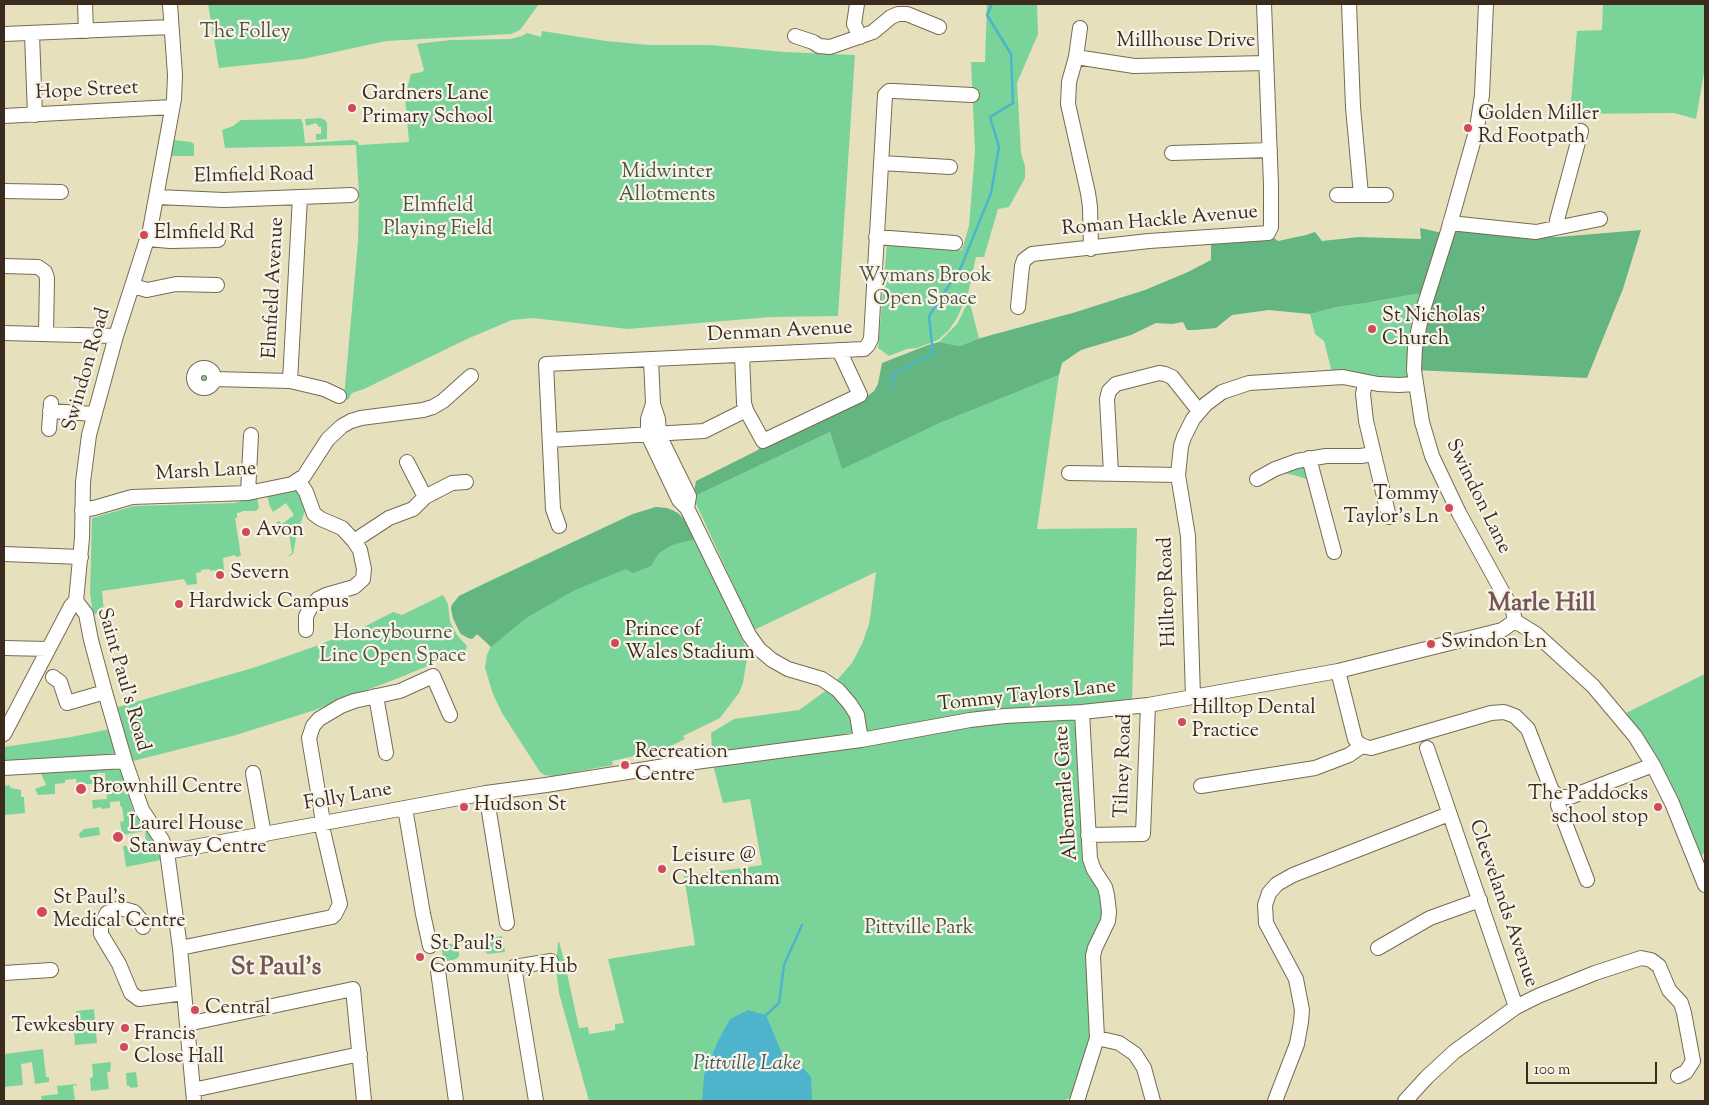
<!DOCTYPE html>
<meta charset="utf-8">
<style>
body{margin:0}
#map{position:relative;width:1709px;height:1105px;overflow:hidden;background:#e7e0bc;font-family:"Sorts Mill Goudy",serif}
canvas{display:block}
.frame{position:absolute;inset:0;border:5px solid #3b2a1e;pointer-events:none}
.scale{position:absolute;left:1526px;top:1062px;width:131px;height:22px;box-sizing:border-box;border:2px solid #3b2a1e;border-top:0;padding-left:6px;font-size:15px;line-height:18px;white-space:nowrap;color:#3b2a1e;-webkit-text-stroke:4px #f7f3e8;paint-order:stroke}
</style>
<div id="map">
<canvas width="1709" height="1105"></canvas>
<div class="frame"></div>
<div class="scale">100 m</div>
</div>
<script>
const ctx = document.querySelector('canvas').getContext('2d');
ctx.lineJoin = 'round';
function fillPath(path, color) {
  ctx.fillStyle = color;
  ctx.fill(path, 'evenodd');
}
function poly(rows) {
  const path = new Path2D();
  for (const r of rows) {
    if (r.length === 3) {
      path.moveTo(r[0] + r[2], r[1]);
      path.arc(r[0], r[1], r[2], 0, 2 * Math.PI);
      continue;
    }
    path.moveTo(r[0], r[1]);
    for (let i = 2; i < r.length; i += 2) path.lineTo(r[i], r[i + 1]);
  }
  return path;
}
function stroke(path, color, width, dash) {
  ctx.strokeStyle = color;
  ctx.lineWidth = width;
  ctx.lineCap = dash ? 'butt' : 'round';
  ctx.setLineDash(dash || []);
  ctx.stroke(path);
}
function label(font, color, halo, rows, align = 'center') {
  ctx.font = font + ' "Sorts Mill Goudy",serif';
  ctx.lineWidth = 4.5;
  ctx.setLineDash([]);
  ctx.textBaseline = 'middle';
  ctx.strokeStyle = halo;
  ctx.fillStyle = color;
  for (const [text, x, y, turn = 0] of rows) {
    ctx.save();
    ctx.translate(x, y);
    ctx.rotate((+turn || 0) * Math.PI / 180);
    ctx.textAlign = isNaN(turn) ? turn : align;
    if (halo) ctx.strokeText(text, 0, 0);
    ctx.fillText(text, 0, 0);
    ctx.restore();
  }
}
fillPath(poly([
 [208,4,539,4,520,30,511,34,386,41,303,59,219,68],
 [987,4,1037,4,1038,34,1017,83,1021,153,1025,166,1025,178,1009,207,998,209,984,257,976,257,968,294,957,318,949,330,938,340,917,348,907,349,889,356,878,348,887,244,962,250,969,226,975,151,971,62,985,62],
 [1603,4,1705,4,1705,67,1696,119,1674,113,1570,114,1577,31,1602,30],
 [542,31,606,41,649,45,711,45,784,52,855,55,838,316,771,317,628,329,533,318,512,320,467,339,364,389,352,393,348,400,344,398,358,241,359,194,356,145,225,148,222,130,233,126,241,120,301,119,303,124,305,143,353,140,358,142,359,145,409,142,405,97,411,74,422,72,424,70,417,44,451,40,510,39,522,36,527,33,541,37],
 [320,118,325,120,327,123,327,139,316,140,316,134,321,134,321,127,319,127,316,123,306,126,305,119],
 [174,140,191,142,194,144,194,156,171,156],
 [1415,294,1427,294,1415,384,1333,377,1324,341,1315,334,1310,314,1337,307,1366,303],
 [969,300,979,338,960,346,939,342,957,324],
 [204,378,9],
 [1059,375,1037,529,1137,528,1132,702,1075,708,1083,835,1103,900,1102,915,1091,940,1092,1035,1076,1095,1063,1101,589,1101,559,993,556,968,558,942,559,942,564,960,579,1028,588,1027,589,1034,615,1030,615,1024,624,1023,608,959,695,945,684,876,762,865,750,799,723,803,713,765,711,733,734,719,799,710,831,687,852,663,862,644,869,624,871,611,876,572,754,630,693,497,830,432,842,468,940,423],
 [1306,466,1312,481,1297,476,1279,472,1280,469],
 [294,485,307,505,297,533,293,554,286,558,292,553,289,533,295,532,294,527,282,527,276,523,279,521,282,524,294,515,286,503,273,512,269,504,267,493],
 [257,496,259,508,256,511,242,511,242,512,237,513,237,518,235,518,241,556,236,557,235,555,223,558,224,571,215,572,215,570,210,571,210,569,201,570,201,572,196,573,197,584,187,585,184,579,102,591,104,613,93,614,90,593,92,518,134,506,235,503],
 [656,507,673,510,687,522,748,652,743,683,739,693,720,718,683,736,685,739,650,756,648,753,644,755,639,755,612,761,613,765,553,776,544,775,540,772,502,713,493,694,485,668,487,655,491,646,477,634,472,639,461,634,453,618,451,610,452,604,459,596,487,582,633,514],
 [443,595,448,604,450,622,457,635,467,646,466,650,401,677,315,710,236,735,133,761,4,768,4,747,71,737,115,728,111,711,118,711,118,707,256,667,313,647,362,628,393,612,402,615],
 [1705,674,1705,853,1701,855,1626,713],
 [120,767,134,813,155,842,161,860,126,867,123,846,127,846,127,849,146,846,145,831,122,835,120,822,124,821,122,807,120,806,120,801,110,802,110,808,102,809,100,807,93,809,92,800,107,799,105,773,97,773,97,784,77,784,76,779,65,780,65,783,55,784,55,794,38,795,35,789,46,785,40,771],
 [9,785,11,788,21,790,21,797,24,797,25,813,4,815,4,786],
 [99,827,100,835,80,838,79,834,84,829],
 [502,936,505,952,488,954,483,950,483,943,486,939],
 [451,944,456,945,459,949,459,956,456,959,444,962,441,946],
 [94,1009,97,1043,75,1045,74,1031,78,1031,76,1011],
 [43,1049,46,1077,49,1077,49,1082,35,1084,32,1062,21,1064,23,1085,4,1087,4,1054],
 [111,1062,110,1072,107,1072,109,1089,91,1091,90,1078,92,1078,93,1075,92,1064],
 [136,1072,138,1087,130,1088,130,1086,127,1086,126,1073],
 [77,1084,77,1085,73,1086,75,1101,42,1101,41,1096,58,1094,57,1086]
]), '#7ad49a');
fillPath(poly([
 [1420,228,1447,234,1455,228,1509,236,1558,237,1641,230,1623,289,1587,378,1414,370,1427,294,1415,294,1366,303,1337,307,1310,314,1269,310,1232,315,1216,328,1195,330,1187,330,1183,322,1172,324,1156,323,1131,335,1081,350,1062,363,1059,375,940,423,842,469,830,432,693,497,696,481,758,450,763,441,860,395,869,395,874,391,878,384,882,363,928,345,939,342,960,346,977,339,1076,312,1145,290,1188,272,1211,260,1211,237,1268,233,1278,241,1306,235,1315,232,1322,241,1359,237,1421,239],
 [656,507,667,508,678,513,687,522,695,539,672,545,659,553,651,566,633,573,626,569,575,590,526,618,491,647,477,634,472,639,468,638,461,634,458,629,453,618,451,607,459,596,633,514]
]), '#63b682');
fillPath(poly([
 [748,1010,766,1015,783,1056,804,1069,811,1077,812,1101,702,1101,704,1075,717,1043,730,1019]
]), '#4db4cc');
stroke(poly([
 [893,386,892,374,933,354,929,316,961,267,991,193,999,147,990,117,1013,103,1011,54,987,15,992,4],
 [766,1015,779,1003,784,965,802,925]
]), '#4db4cc', 2.5);
const minor = poly([
 [85,4,86,31],
 [857,4,854,24,860,37],
 [1349,4,1353,107,1361,195],
 [1486,4,1482,95,1477,128,1448,231,1422,313,1415,347,1414,370,1422,422,1432,456,1459,513,1513,611,1515,621],
 [1080,28,1076,57,1069,82,1068,104,1088,193,1090,207,1091,249],
 [4,34,171,27],
 [32,34,35,115],
 [795,36,813,42,819,46,830,47,873,32,891,17,898,14,907,14,939,27],
 [1076,57,1134,66,1266,63],
 [4,116,172,107],
 [1172,153,1270,150],
 [881,163,950,167],
 [4,191,61,192],
 [1337,195,1386,195],
 [157,197,224,200,351,195],
 [1450,223,1536,232,1600,219],
 [1559,227,1557,220,1581,131],
 [876,237,955,243],
 [148,239,170,241,218,240],
 [4,266,38,267,45,272,47,278,46,334],
 [133,286,147,290,176,284,217,285],
 [1018,307,1022,266,1024,260,1032,254,1149,241,1268,233,1271,227,1271,185,1264,4],
 [4,333,116,336],
 [742,355,744,403,746,410,763,441,860,395,839,350],
 [651,359,653,404,658,419,659,435,689,496,687,508],
 [204,378,10],
 [214,379,290,381,324,389,339,396],
 [290,381,300,197],
 [1365,383,1363,394,1366,421,1389,517],
 [653,404,648,419,648,435,679,500,687,508,749,635,759,649,772,660,788,669,822,679,838,690,850,704,857,715,861,740],
 [50,411,94,414],
 [49,429,51,403],
 [550,440,704,431,746,410],
 [1309,458,1334,552],
 [407,462,425,497],
 [1069,473,1178,475],
 [1111,473,1107,399,1109,391,1116,384,1159,373,1165,374,1172,377,1199,411],
 [1257,479,1275,469,1297,461,1326,456,1361,456,1373,454],
 [298,480,306,492,314,514,321,519,342,528,354,541,360,550,364,569,363,579,354,587,326,595,318,599,312,605,306,616,306,630],
 [248,493,251,435],
 [82,510,94,508,132,497,248,493,292,484,304,476,328,439,342,426,351,421,361,418,423,410,433,407,443,401,471,376],
 [559,526,553,509,546,364,864,349,868,345,871,339,885,95,889,91,894,91,972,95],
 [354,541,389,518,413,509,425,497,452,483,466,482],
 [4,554,81,557],
 [76,601,86,614,91,640,105,692,125,761,142,810,162,840,167,852,180,948,194,1101],
 [1515,621,1536,634,1593,686,1635,736,1653,765,1672,803,1705,885],
 [4,648,48,649],
 [1338,671,1355,739,1359,744,1366,747,1371,748,1491,713,1504,712,1515,716,1528,729,1552,791,1560,797,1570,797,1653,765],
 [53,677,60,682,67,703,105,692],
 [376,696,386,753],
 [1193,697,1188,536,1178,475,1181,446,1184,437,1193,419,1206,404,1222,392,1249,383,1343,377,1378,384,1399,385,1415,384],
 [4,734,71,606,76,601,82,538,83,482,89,435,116,336,150,230,174,99,175,75,170,4],
 [1427,748,1516,1007],
 [4,768,125,761],
 [253,773,264,835],
 [1201,786,1315,768,1349,755,1362,746],
 [486,793,507,923],
 [1560,797,1558,805,1587,880],
 [405,808,423,914,430,946],
 [323,822,309,738,313,726,319,719,341,706,354,701,400,691,433,676,450,715],
 [1088,835,1143,834,1148,705],
 [167,852,486,793,546,785,665,766,861,740,970,720,1005,716,1082,712,1148,705,1338,671,1502,630,1515,621],
 [143,927,140,919,134,912,120,908,107,913,101,925,101,934,119,964,131,993,139,999,184,993],
 [180,948,332,917,335,914,340,904,321,822],
 [1378,948,1430,918,1480,900],
 [438,971,456,1101],
 [4,973,51,970],
 [187,1024,353,989,364,1101],
 [1097,1038,1119,1043,1135,1054,1144,1068,1153,1101],
 [193,1090,360,1054],
 [536,1101,514,967,551,961],
 [1077,1101,1097,1038,1093,956,1095,948,1108,921,1109,912,1107,895,1105,887,1094,870,1090,859,1082,712],
 [1275,1101,1297,1044,1301,1022,1302,1010,1296,979,1266,923,1265,905,1269,893,1277,884,1293,875,1449,814],
 [1405,1101,1427,1077,1454,1052,1516,1007,1538,996,1595,973,1641,958,1651,960,1659,966,1669,990,1681,1003,1684,1013,1693,1061,1686,1072,1678,1076]
]);
stroke(minor, '#776a55', 16);
stroke(minor, '#fff', 14);
for (const [x, y, r, color] of [
 [352,108,5,"#d1495b"],
 [1468,128,5,"#d1495b"],
 [144,235,5,"#d1495b"],
 [1372,329,5,"#d1495b"],
 [1449,508,5,"#d1495b"],
 [246,532,5,"#d1495b"],
 [220,575,5,"#d1495b"],
 [179,604,5,"#d1495b"],
 [615,643,5,"#d1495b"],
 [1431,644,5,"#d1495b"],
 [1182,722,5,"#d1495b"],
 [625,765,5,"#d1495b"],
 [81,789,6,"#d1495b"],
 [464,807,5,"#d1495b"],
 [1658,807,5,"#d1495b"],
 [118,837,6,"#d1495b"],
 [662,869,5,"#d1495b"],
 [42,912,6,"#d1495b"],
 [420,957,5,"#d1495b"],
 [195,1010,5,"#d1495b"],
 [125,1028,5,"#d1495b"],
 [124,1047,5,"#d1495b"]
]) {
  const dot = new Path2D();
  dot.arc(x, y, r, 0, 2 * Math.PI);
  ctx.fillStyle = color;
  ctx.fill(dot);
  stroke(dot, '#f7f3e8', 2);
}
label('20px', '#4b543d', '#f7f3e8', [
 ["The Folley",245,34],
 ["Midwinter",667,174],
 ["Allotments",667,197],
 ["Elmfield",438,208],
 ["Playing Field",438,231],
 ["Wymans Brook",925,278],
 ["Open Space",925,301],
 ["Honeybourne",393,635],
 ["Line Open Space",393,658],
 ["Pittville Park",919,930]
]);
label('20px', '#3b2a1e', '#f7f3e8', [
 ["Millhouse Drive",1186,43],
 ["Hope Street",87,92,-3],
 ["Elmfield Road",254,177,-1],
 ["Roman Hackle Avenue",1160,222,-5],
 ["Elmfield Avenue",275,288,-87],
 ["Denman Avenue",780,333,-3],
 ["Swindon Road",88,370,-74],
 ["Marsh Lane",206,473,-3],
 ["Swindon Lane",1477,497,64],
 ["Hilltop Road",1169,592,-92],
 ["Saint Paul's Road",122,680,74],
 ["Tommy Taylors Lane",1027,697,-6],
 ["Tilney Road",1125,766,-88],
 ["Albemarle Gate",1068,793,-94],
 ["Folly Lane",348,798,-10],
 ["Cleevelands Avenue",1502,904,71]
]);
label('20px', '#3b2a1e', '#f7f3e8', [
 ["Gardners Lane",362,96],
 ["Primary School",362,119],
 ["Golden Miller",1478,116],
 ["Rd Footpath",1478,139],
 ["Elmfield Rd",154,235],
 ["St Nicholas'",1382,318],
 ["Church",1382,341],
 ["Tommy",1439,496,"right"],
 ["Taylor's Ln",1439,519,"right"],
 ["Avon",256,532],
 ["Severn",230,575],
 ["Hardwick Campus",189,604],
 ["Prince of",625,632],
 ["Wales Stadium",625,655],
 ["Swindon Ln",1441,644],
 ["Hilltop Dental",1192,710],
 ["Practice",1192,733],
 ["Recreation",635,754],
 ["Centre",635,777],
 ["Brownhill Centre",92,789],
 ["The Paddocks",1648,796,"right"],
 ["school stop",1648,819,"right"],
 ["Hudson St",474,807],
 ["Laurel House",129,826],
 ["Stanway Centre",129,849],
 ["Leisure @",672,858],
 ["Cheltenham",672,881],
 ["St Paul's",53,900],
 ["Medical Centre",53,923],
 ["St Paul's",430,946],
 ["Community Hub",430,969],
 ["Central",205,1010],
 ["Tewkesbury",115,1028,"right"],
 ["Francis",134,1036],
 ["Close Hall",134,1059]
], 'left');
label('italic 21px', '#415a5b', '#f7f3e8', [
 ["Pittville Lake",747,1065]
]);
label('bold 25px', '#765655', '#f7f3e8', [
 ["Marle Hill",1542,606],
 ["St Paul’s",276,970]
]);
</script>
